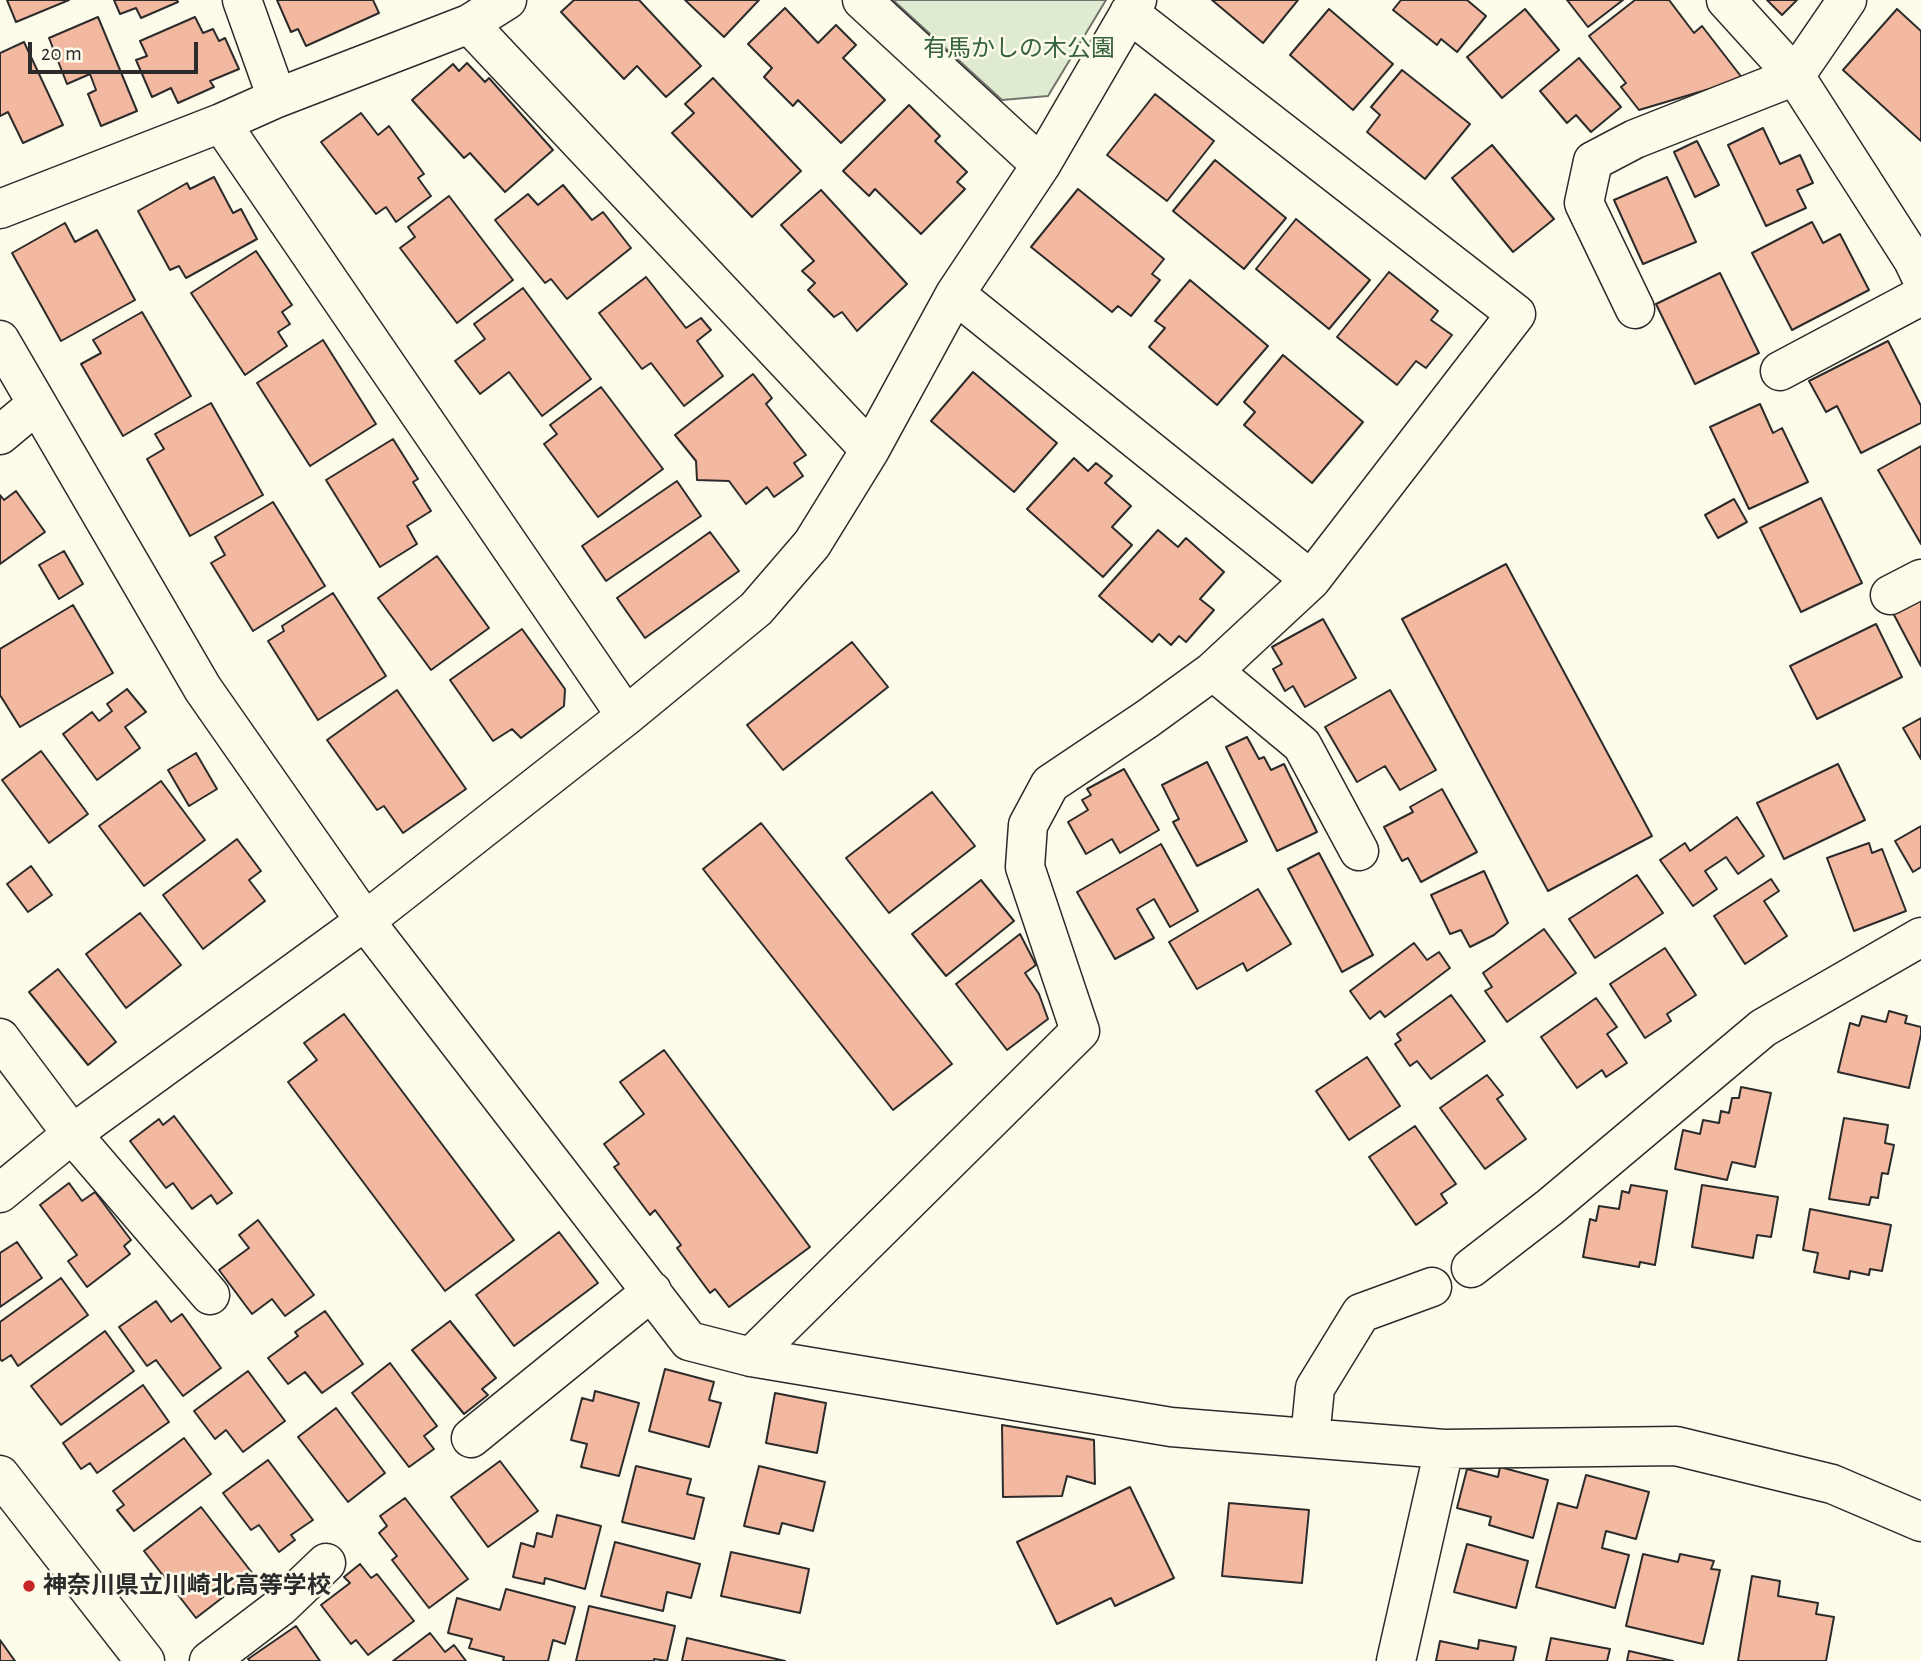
<!DOCTYPE html>
<meta charset="utf-8">
<style>
body{margin:0}
#map{position:relative;width:1921px;height:1661px;overflow:hidden;background:#fdfbea;font-family:"Alegreya Sans",sans-serif}
canvas{display:block}
.scale{position:absolute;left:28px;top:42px;width:170px;height:32px;box-sizing:border-box;border:4px solid #2b2b2b;border-top:0;padding-left:9px;font-size:21px;line-height:24px;white-space:nowrap;color:#2b2b2b;-webkit-text-stroke:5px #fdfbea;paint-order:stroke}
</style>
<div id="map">
<canvas width="1921" height="1661"></canvas>
<div class="scale">20 m</div>
</div>
<script>
const ctx = document.querySelector('canvas').getContext('2d');
ctx.lineJoin = 'round';
function fillPath(path, color) {
  ctx.fillStyle = color;
  ctx.fill(path, 'evenodd');
}
function poly(rows) {
  const path = new Path2D();
  for (const r of rows) {
    path.moveTo(r[0], r[1]);
    for (let i = 2; i < r.length; i += 2) path.lineTo(r[i], r[i + 1]);
  }
  return path;
}
function stroke(path, color, width, dash) {
  ctx.strokeStyle = color;
  ctx.lineWidth = width;
  ctx.lineCap = dash ? 'butt' : 'round';
  ctx.setLineDash(dash || []);
  ctx.stroke(path);
}
function label(font, color, halo, rows, align = 'center') {
  ctx.font = font + ' "Alegreya Sans","Noto Sans JP",sans-serif';
  ctx.lineWidth = 5;
  ctx.setLineDash([]);
  ctx.textBaseline = 'middle';
  ctx.strokeStyle = halo;
  ctx.fillStyle = color;
  for (const [text, x, y, turn = 0] of rows) {
    ctx.save();
    ctx.translate(x, y);
    ctx.rotate((+turn || 0) * Math.PI / 180);
    ctx.textAlign = isNaN(turn) ? turn : align;
    if (halo) ctx.strokeText(text, 0, 0);
    ctx.fillText(text, 0, 0);
    ctx.restore();
  }
}
const green = poly([
 [893,0,1106,0,1048,96,1002,100,893,0]
]);
fillPath(green, '#deebd1');
stroke(green, '#74746e', 2);
const building = poly([
 [7,0,69,0,16,22,7,0],
 [114,0,177,0,178,2,141,18,136,8,120,14,114,0],
 [277,0,373,0,379,13,306,46,298,29,291,32,277,0],
 [574,0,639,0,701,66,666,97,637,66,624,79,561,12,574,0],
 [685,0,759,0,724,37,685,0],
 [1212,0,1298,0,1263,43,1212,0],
 [1401,0,1467,0,1486,16,1457,52,1441,39,1437,45,1393,10,1401,0],
 [1567,0,1623,0,1588,27,1567,0],
 [1635,0,1669,0,1694,33,1702,26,1743,79,1639,110,1621,87,1626,83,1589,36,1635,0],
 [1767,0,1797,0,1782,15,1767,0],
 [785,8,818,43,836,25,856,45,843,58,885,100,841,143,798,100,793,106,764,77,772,68,748,44,785,8],
 [1329,9,1393,64,1353,110,1290,55,1329,9],
 [1525,9,1559,50,1502,98,1467,57,1525,9],
 [1897,9,1921,31,1921,141,1843,70,1897,9],
 [98,17,137,111,101,126,88,94,96,90,90,74,67,84,49,38,98,17],
 [195,17,203,33,213,29,219,41,225,38,239,69,210,81,214,87,178,103,171,88,152,97,136,60,147,56,140,41,195,17],
 [24,42,63,125,23,143,8,112,0,116,0,53,24,42],
 [1579,58,1621,107,1591,132,1576,115,1567,123,1540,91,1579,58],
 [467,63,485,82,489,78,553,150,505,192,470,153,464,158,412,100,453,64,459,71,467,63],
 [1402,70,1470,124,1425,179,1367,132,1380,115,1371,107,1402,70],
 [713,78,801,171,752,217,672,133,694,113,685,104,713,78],
 [1155,94,1214,141,1167,201,1107,155,1155,94],
 [909,105,940,136,935,141,967,172,957,182,965,189,921,234,875,189,869,196,843,171,909,105],
 [361,113,378,135,389,126,424,174,418,178,431,196,396,222,386,207,376,214,321,142,361,113],
 [1763,128,1780,164,1800,155,1813,183,1797,190,1806,208,1766,226,1728,145,1763,128],
 [1697,141,1719,185,1695,197,1674,152,1697,141],
 [1492,145,1554,219,1513,252,1452,178,1492,145],
 [1215,160,1286,218,1244,269,1173,211,1215,160],
 [214,177,233,213,241,209,257,239,186,278,179,266,170,270,138,211,187,183,190,189,214,177],
 [1667,177,1696,242,1643,264,1614,200,1667,177],
 [563,185,592,220,603,212,631,248,567,299,551,279,545,283,495,220,528,194,538,205,563,185],
 [1078,189,1164,259,1152,274,1160,280,1131,316,1118,306,1112,312,1031,247,1078,189],
 [821,190,907,284,857,331,842,312,834,317,808,290,815,283,802,271,814,261,781,225,821,190],
 [449,196,513,280,457,323,400,248,415,237,408,227,449,196],
 [1296,219,1370,280,1329,329,1256,269,1296,219],
 [1812,222,1823,243,1840,234,1869,290,1792,330,1752,253,1812,222],
 [65,223,75,242,97,230,135,300,61,341,12,253,65,223],
 [256,251,292,305,282,312,290,324,278,332,287,346,245,375,191,293,256,251],
 [1389,272,1438,311,1431,320,1452,335,1426,368,1416,361,1397,385,1337,337,1389,272],
 [1720,273,1759,353,1695,384,1656,304,1720,273],
 [646,277,686,328,701,318,711,330,697,341,723,376,684,406,651,363,642,369,599,313,646,277],
 [1190,280,1268,346,1217,405,1149,347,1165,328,1155,321,1190,280],
 [523,288,591,379,542,416,509,372,480,394,455,361,485,339,474,324,523,288],
 [142,312,191,396,123,436,81,364,101,353,93,340,142,312],
 [323,340,376,424,310,466,257,383,323,340],
 [1888,341,1921,406,1921,423,1861,453,1837,406,1826,412,1809,381,1888,341],
 [1283,355,1363,422,1312,483,1244,425,1255,412,1244,402,1283,355],
 [973,372,1057,443,1014,492,931,421,973,372],
 [753,374,772,398,766,404,806,455,794,463,803,476,774,497,767,487,746,504,729,481,697,480,696,461,675,435,753,374],
 [601,387,663,469,598,517,544,444,557,434,550,425,601,387],
 [211,403,263,495,190,536,147,459,164,449,155,434,211,403],
 [1760,404,1773,433,1782,428,1808,482,1749,509,1710,427,1760,404],
 [393,439,418,479,413,482,431,511,407,526,417,544,380,567,326,480,393,439],
 [1921,446,1921,544,1878,470,1921,446],
 [1074,458,1088,471,1096,463,1112,476,1105,483,1131,506,1112,527,1132,545,1103,577,1027,509,1074,458],
 [677,481,701,516,606,581,582,546,677,481],
 [16,491,45,532,0,564,0,495,4,500,16,491],
 [1821,498,1862,583,1801,612,1760,528,1821,498],
 [1734,499,1747,522,1718,538,1705,515,1734,499],
 [273,502,325,586,253,631,211,563,225,555,215,537,273,502],
 [1158,530,1178,547,1186,538,1224,572,1200,599,1214,610,1186,642,1179,636,1171,645,1159,634,1152,642,1099,596,1158,530],
 [710,532,739,571,645,638,617,598,710,532],
 [64,551,83,584,59,599,39,565,64,551],
 [437,556,489,628,431,670,378,598,437,556],
 [1506,564,1652,836,1548,891,1402,619,1506,564],
 [333,593,386,676,318,720,268,641,284,631,282,626,333,593],
 [1921,598,1921,666,1893,613,1921,598],
 [73,605,113,673,20,727,0,695,0,649,73,605],
 [1323,619,1356,678,1305,707,1293,686,1285,691,1273,669,1282,664,1272,647,1323,619],
 [1876,624,1902,677,1817,719,1790,666,1876,624],
 [522,629,565,689,564,706,521,738,512,729,493,741,450,680,522,629],
 [852,642,888,687,783,770,747,725,852,642],
 [127,689,146,712,125,727,140,748,97,780,63,734,92,712,99,721,112,711,107,704,127,689],
 [397,690,466,789,403,833,384,806,377,810,327,740,397,690],
 [1390,690,1436,770,1400,790,1385,766,1357,782,1325,727,1390,690],
 [1921,718,1921,759,1903,728,1921,718],
 [1247,737,1259,759,1264,757,1271,770,1284,764,1317,832,1277,851,1226,747,1247,737],
 [41,751,88,814,49,843,2,780,41,751],
 [196,753,217,789,189,806,168,770,196,753],
 [1207,762,1247,841,1197,866,1173,822,1179,819,1162,785,1207,762],
 [1838,764,1865,820,1784,859,1757,803,1838,764],
 [1124,769,1159,830,1120,853,1112,839,1086,854,1068,822,1088,810,1082,800,1091,795,1087,789,1124,769],
 [161,781,205,840,144,886,99,826,161,781],
 [1442,789,1477,852,1421,882,1408,858,1402,861,1384,827,1413,812,1410,807,1442,789],
 [932,792,975,846,889,913,846,858,932,792],
 [1737,817,1764,856,1738,874,1726,857,1705,871,1717,889,1693,906,1660,860,1685,843,1690,851,1737,817],
 [761,823,952,1064,893,1110,703,869,761,823],
 [1921,826,1921,867,1913,872,1895,841,1921,826],
 [237,839,261,871,249,880,265,901,203,949,163,895,237,839],
 [1869,843,1872,853,1882,849,1906,911,1854,931,1827,858,1869,843],
 [1161,844,1198,911,1170,927,1154,899,1137,909,1154,938,1115,959,1077,892,1161,844],
 [1319,853,1373,955,1342,972,1288,869,1319,853],
 [31,866,52,895,28,912,7,884,31,866],
 [1484,871,1508,923,1494,935,1470,947,1461,930,1450,934,1431,895,1484,871],
 [1637,875,1663,913,1595,958,1569,919,1637,875],
 [1771,879,1779,891,1764,901,1787,936,1745,964,1714,916,1771,879],
 [981,880,1014,921,946,976,912,934,981,880],
 [1258,889,1291,944,1247,971,1243,963,1197,989,1169,942,1258,889],
 [140,913,181,965,126,1008,86,954,140,913],
 [1544,929,1576,973,1507,1022,1485,991,1492,987,1483,973,1544,929],
 [1020,934,1036,965,1025,973,1039,994,1048,1019,1007,1050,956,984,1020,934],
 [1414,943,1427,960,1439,952,1450,968,1385,1017,1380,1011,1370,1019,1350,991,1414,943],
 [1665,948,1696,995,1667,1014,1671,1021,1645,1038,1610,984,1665,948],
 [58,969,116,1042,88,1065,29,992,58,969],
 [1451,995,1485,1041,1431,1079,1417,1061,1410,1066,1395,1044,1401,1040,1397,1034,1451,995],
 [1596,998,1617,1027,1607,1034,1627,1063,1606,1077,1602,1070,1577,1088,1541,1037,1596,998],
 [1889,1011,1907,1016,1905,1023,1921,1027,1921,1034,1909,1088,1838,1072,1850,1023,1859,1026,1862,1016,1886,1022,1889,1011],
 [344,1014,514,1240,445,1291,288,1082,317,1060,304,1043,344,1014],
 [664,1050,810,1247,729,1307,715,1289,710,1293,677,1248,681,1245,655,1210,650,1215,614,1167,619,1164,604,1144,644,1114,620,1082,664,1050],
 [1367,1057,1400,1106,1349,1140,1316,1091,1367,1057],
 [1487,1075,1503,1095,1497,1099,1526,1139,1485,1169,1440,1108,1487,1075],
 [1741,1087,1771,1093,1755,1167,1732,1162,1727,1180,1675,1169,1683,1130,1700,1134,1703,1120,1719,1123,1721,1111,1729,1113,1732,1098,1739,1098,1741,1087],
 [174,1116,232,1193,217,1204,211,1195,192,1209,173,1183,166,1188,130,1141,159,1119,163,1125,174,1116],
 [1844,1118,1888,1125,1885,1143,1894,1145,1888,1174,1882,1173,1878,1198,1871,1197,1869,1205,1829,1199,1844,1118],
 [1415,1126,1456,1184,1441,1194,1447,1203,1416,1225,1369,1157,1415,1126],
 [69,1183,82,1201,95,1192,131,1240,124,1246,130,1254,87,1287,68,1261,77,1255,40,1205,69,1183],
 [1631,1185,1667,1191,1655,1265,1640,1262,1639,1267,1583,1257,1590,1219,1596,1221,1599,1206,1619,1209,1622,1191,1629,1193,1631,1185],
 [1702,1185,1778,1197,1771,1237,1757,1235,1753,1258,1692,1247,1702,1185],
 [1810,1209,1891,1225,1882,1271,1870,1269,1869,1275,1850,1271,1849,1279,1814,1272,1818,1253,1803,1250,1810,1209],
 [258,1220,314,1295,285,1316,272,1299,252,1314,219,1270,249,1248,239,1235,258,1220],
 [559,1232,598,1283,514,1346,476,1295,559,1232],
 [17,1242,42,1278,0,1307,0,1253,17,1242],
 [61,1278,88,1315,18,1366,11,1355,2,1361,0,1359,0,1322,61,1278],
 [156,1301,171,1322,182,1314,221,1368,183,1396,156,1360,147,1366,119,1327,156,1301],
 [325,1311,363,1364,322,1393,305,1372,288,1384,268,1358,298,1336,295,1332,325,1311],
 [450,1321,496,1378,482,1389,488,1395,464,1414,412,1350,450,1321],
 [105,1331,134,1371,61,1425,31,1386,105,1331],
 [390,1363,437,1426,424,1436,434,1449,409,1467,352,1393,390,1363],
 [665,1369,714,1382,709,1400,721,1403,709,1447,649,1431,665,1369],
 [248,1371,285,1421,243,1452,226,1430,215,1439,194,1411,248,1371],
 [143,1385,169,1422,97,1473,90,1463,81,1469,63,1443,143,1385],
 [595,1391,639,1403,619,1476,581,1467,587,1444,571,1440,582,1398,593,1401,595,1391],
 [775,1393,826,1403,817,1453,766,1443,775,1393],
 [336,1408,385,1473,348,1502,298,1437,336,1408],
 [1002,1425,1094,1440,1095,1484,1067,1476,1062,1496,1003,1497,1002,1425],
 [184,1438,211,1474,134,1531,117,1510,124,1505,113,1491,184,1438],
 [268,1460,313,1520,291,1535,295,1540,279,1552,259,1525,251,1530,223,1493,268,1460],
 [500,1461,538,1511,488,1547,451,1497,500,1461],
 [636,1466,691,1479,687,1494,704,1498,694,1539,622,1522,636,1466],
 [759,1466,825,1482,813,1531,782,1523,779,1534,744,1526,759,1466],
 [1500,1467,1548,1480,1533,1538,1489,1525,1491,1517,1457,1508,1467,1469,1498,1477,1500,1467],
 [1586,1475,1649,1492,1636,1539,1606,1531,1602,1548,1629,1555,1615,1608,1536,1587,1558,1503,1577,1508,1586,1475],
 [1130,1487,1174,1578,1115,1606,1111,1598,1057,1624,1017,1542,1130,1487],
 [405,1498,468,1579,429,1608,392,1560,397,1556,379,1533,387,1526,380,1516,405,1498],
 [1229,1503,1309,1510,1302,1583,1222,1576,1229,1503],
 [201,1507,253,1574,196,1618,144,1551,201,1507],
 [557,1515,601,1526,585,1589,545,1578,544,1584,513,1577,521,1543,534,1547,537,1533,552,1537,557,1515],
 [615,1542,700,1564,691,1598,667,1592,663,1611,601,1596,615,1542],
 [1467,1544,1528,1561,1516,1608,1454,1592,1467,1544],
 [731,1552,809,1569,800,1613,721,1596,731,1552],
 [1643,1554,1678,1562,1680,1554,1714,1561,1711,1569,1720,1570,1703,1644,1626,1626,1643,1554],
 [360,1564,371,1578,377,1574,414,1621,368,1655,356,1640,351,1644,321,1605,350,1583,344,1577,360,1564],
 [1752,1576,1780,1581,1778,1596,1818,1603,1816,1614,1834,1617,1826,1661,1738,1661,1752,1576],
 [506,1589,575,1607,565,1644,553,1640,548,1661,503,1661,504,1657,469,1648,472,1639,448,1633,457,1598,500,1610,506,1589],
 [589,1606,675,1626,667,1661,654,1659,654,1661,576,1661,589,1606],
 [296,1626,320,1661,250,1661,248,1659,296,1626],
 [430,1633,445,1652,454,1645,466,1661,393,1661,430,1633],
 [687,1638,785,1661,682,1661,687,1638],
 [1551,1638,1610,1649,1607,1661,1546,1661,1551,1638],
 [0,1640,15,1661,0,1661,0,1640],
 [1479,1640,1516,1647,1513,1661,1436,1661,1440,1641,1478,1649,1479,1640],
 [1629,1651,1673,1661,1627,1661,1629,1651]
]);
fillPath(building, '#f2b8a0');
stroke(building, '#2b2b2b', 2);
const minor = poly([
 [242,0,277,98],
 [862,0,1041,165],
 [1726,0,1795,76,1913,260,1921,277],
 [469,24,870,450],
 [221,123,626,716],
 [0,209,221,123,277,98,469,24,507,0],
 [955,294,1311,580,1516,314,1129,13],
 [1635,309,1584,203,1593,161,1635,139,1795,76,1847,0],
 [0,340,203,689,365,921,689,1341,751,1357,1171,1427,1444,1449,1676,1446,1832,1484,1921,1522],
 [1780,371,1921,296],
 [0,435,37,404],
 [1890,595,1921,579],
 [1213,671,1302,745,1359,851],
 [0,1038,72,1134,210,1295],
 [0,1193,72,1134,365,921,626,716,756,609,812,544,870,450,955,294,1041,165,1137,0],
 [1471,1268,1550,1207,1763,1028,1921,937],
 [751,1357,1080,1031,1025,867,1028,825,1050,784,1147,719,1213,671,1311,580],
 [471,1438,652,1291],
 [1310,1438,1315,1388,1361,1313,1432,1287],
 [0,1475,145,1661],
 [209,1661,280,1607,326,1563],
 [1396,1661,1444,1449]
]);
stroke(minor, '#2b2b2b', 41);
stroke(minor, '#fdfbea', 38);
for (const [x, y, r, color] of [
 [29,1586,7,"#c62828"]
]) {
  const dot = new Path2D();
  dot.arc(x, y, r, 0, 2 * Math.PI);
  ctx.fillStyle = color;
  ctx.fill(dot);
  stroke(dot, '#fdfbea', 2.5);
}
label('24px', '#34623c', '#fdfbea', [
 ["有馬かしの木公園",1019,49]
]);
label('bold 24px', '#2b2b2b', '#fdfbea', [
 ["神奈川県立川崎北高等学校",43,1586]
], 'left');
</script>
